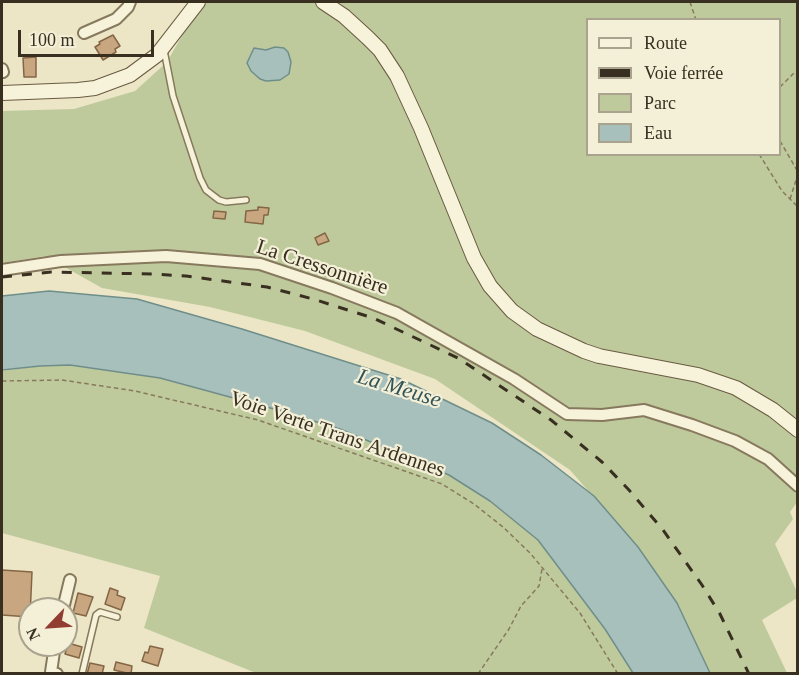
<!DOCTYPE html>
<meta charset="utf-8">
<style>
body{margin:0}
#map{position:relative;width:799px;height:675px;overflow:hidden;background:#ece6c7;font-family:"Times New Roman",serif}
canvas{display:block}
.frame{position:absolute;inset:0;border:3px solid #382f20;pointer-events:none}
.legend{position:absolute;left:586px;top:18px;width:195px;height:138px;box-sizing:border-box;background:#f4efd7;border:2px solid #a9a28e;margin:0;padding:8px 10px;list-style:none;font-size:18px;color:#382f20}
.legend li{display:flex;align-items:center;gap:12px;height:30px}
.legend b{width:30px;border:2px solid #a9a28e}
.north{position:absolute;left:18px;top:597px;width:60px;height:60px;box-sizing:border-box;background:#f4efd7;border:2px solid #a9a28e;border-radius:50%;rotate:245deg;font-size:16px;font-weight:700;line-height:24px;text-align:center;color:#382f20}
.north::after{content:'';display:block;margin:auto;width:21px;height:27px;background:#923d31;clip-path:polygon(50% 0,100% 100%,50% 72%,0 100%)}
.scale{position:absolute;left:18px;top:30px;width:136px;height:27px;box-sizing:border-box;border:3px solid #382f20;border-top:0;padding-left:8px;font-size:18px;line-height:21px;white-space:nowrap;color:#382f20;-webkit-text-stroke:4px #f4efd7;paint-order:stroke}
</style>
<div id="map">
<canvas width="799" height="675"></canvas>
<div class="frame"></div>
<ul class="legend">
<li><b style="height:8px;background:#f7f2da"></b>Route</li>
<li><b style="height:8px;background:#382f20"></b>Voie ferrée</li>
<li><b style="height:16px;background:#beca9c"></b>Parc</li>
<li><b style="height:16px;background:#a8c0bc"></b>Eau</li>
</ul>
<div class="north">N</div>
<div class="scale">100 m</div>
</div>
<script>
const ctx = document.querySelector('canvas').getContext('2d');
ctx.lineJoin = 'round';
function fillPath(path, color) {
  ctx.fillStyle = color;
  ctx.fill(path, 'evenodd');
}
function poly(rows) {
  const path = new Path2D();
  for (const r of rows) {
    path.moveTo(r[0], r[1]);
    for (let i = 2; i < r.length; i += 2) path.lineTo(r[i], r[i + 1]);
  }
  return path;
}
function stroke(path, color, width, dash) {
  ctx.strokeStyle = color;
  ctx.lineWidth = width;
  ctx.lineCap = dash ? 'butt' : 'round';
  ctx.setLineDash(dash || []);
  ctx.stroke(path);
}
function label(font, color, halo, rows, align = 'center') {
  ctx.font = font + ' "Times New Roman",serif';
  ctx.lineWidth = 4.5;
  ctx.setLineDash([]);
  ctx.textBaseline = 'middle';
  ctx.strokeStyle = halo;
  ctx.fillStyle = color;
  for (const [text, x, y, turn = 0] of rows) {
    ctx.save();
    ctx.translate(x, y);
    ctx.rotate((+turn || 0) * Math.PI / 180);
    ctx.textAlign = isNaN(turn) ? turn : align;
    if (halo) ctx.strokeText(text, 0, 0);
    ctx.fillText(text, 0, 0);
    ctx.restore();
  }
}
fillPath(poly([
 [208,2,797,2,798,501,790,512,793,519,775,544,797,592,797,598,762,620,787,673,710,673,677,603,637,547,570,470,435,379,305,331,210,307,102,288,45,256,2,263,2,111,74,109,135,91,167,62,196,11],
 [588,20,780,20,780,154,588,154],
 [70,365,160,378,274,409,340,429,449,475,490,501,538,540,605,629,633,673,256,673,144,628,160,576,2,533,2,371,40,366]
]), '#beca9c');
const water = poly([
 [275,47,284,48,288,52,291,62,289,74,280,80,266,81,260,79,251,71,247,63,254,48,266,50,275,47],
 [49,291,137,299,242,329,401,379,492,423,541,455,594,496,638,547,677,603,710,673,633,673,605,629,538,540,490,501,449,475,340,429,274,409,160,378,70,365,40,366,2,370,2,296,49,291]
]);
fillPath(water, '#a8c0bc');
stroke(water, '#6f8e8a', 1.5);
const building = poly([
 [113,35,120,46,115,49,116,52,103,60,95,47,100,44,99,42,113,35],
 [36,57,36,77,24,77,23,58,36,57],
 [258,207,269,208,268,215,264,215,263,224,245,222,246,211,258,210,258,207],
 [214,211,226,212,225,219,213,218,214,211],
 [325,233,329,241,318,245,315,238,325,233],
 [2,570,32,572,30,617,2,615,2,570],
 [110,588,118,591,117,595,125,598,121,610,105,604,110,588],
 [78,593,93,597,86,616,73,613,78,593],
 [68,643,82,647,79,658,65,654,68,643],
 [150,646,163,649,158,666,142,661,145,652,148,653,150,646],
 [116,662,132,666,131,674,114,670,116,662],
 [90,663,104,666,102,674,87,674,90,663]
]);
fillPath(building, '#c8a780');
stroke(building, '#846645', 1.5);
const lane = poly([
 [164,50,173,96,200,178,206,190,219,200,226,202,246,200],
 [82,674,96,615,100,612,117,617]
]);
const street = poly([
 [84,33,116,19,128,7,130,2],
 [2,69,3,72],
 [2,270,61,261,166,256,260,264,332,288,397,313,514,379,567,414,602,415,644,410,692,425,735,441,768,459,798,486],
 [63,609,70,580],
 [55,645,51,672,57,674]
]);
const secondary = poly([
 [323,2,344,16,368,38,380,50,397,76,421,128,474,258,490,286,512,311,537,329,584,351,599,356,698,375,736,388,773,410,798,430],
 [2,93,78,90,95,88,130,75,157,55,198,2]
]);
stroke(lane, '#87795e', 8);
stroke(street, '#87795e', 14);
stroke(secondary, '#695a41', 16);
stroke(poly([
 [690,2,696,20],
 [780,87,796,71],
 [780,141,798,172],
 [759,154,782,191,798,207],
 [790,199,798,174],
 [2,381,62,380,135,391,258,420,442,484,474,504,503,527,530,553,580,613,618,674],
 [478,674,509,629,521,606,539,586,542,569]
]), '#87795e', 1.5, [4.5, 3]);
stroke(lane, '#f7f2da', 5);
stroke(street, '#f7f2da', 10);
stroke(secondary, '#f7f2da', 14);
stroke(poly([
 [2,277,51,272,152,274,186,276,267,287,313,299,373,318,458,358,551,420,602,462,629,490,663,530,702,585,720,614,749,674]
]), '#382f20', 3, [10, 10]);
label('21px', '#382f20', '#f4efd7', [
 ["La Cressonnière",322,268,18],
 ["Voie Verte Trans Ardennes",337,435,19]
]);
label('italic 22px', '#315457', '#f4efd7', [
 ["La Meuse",399,389,17]
]);
</script>
